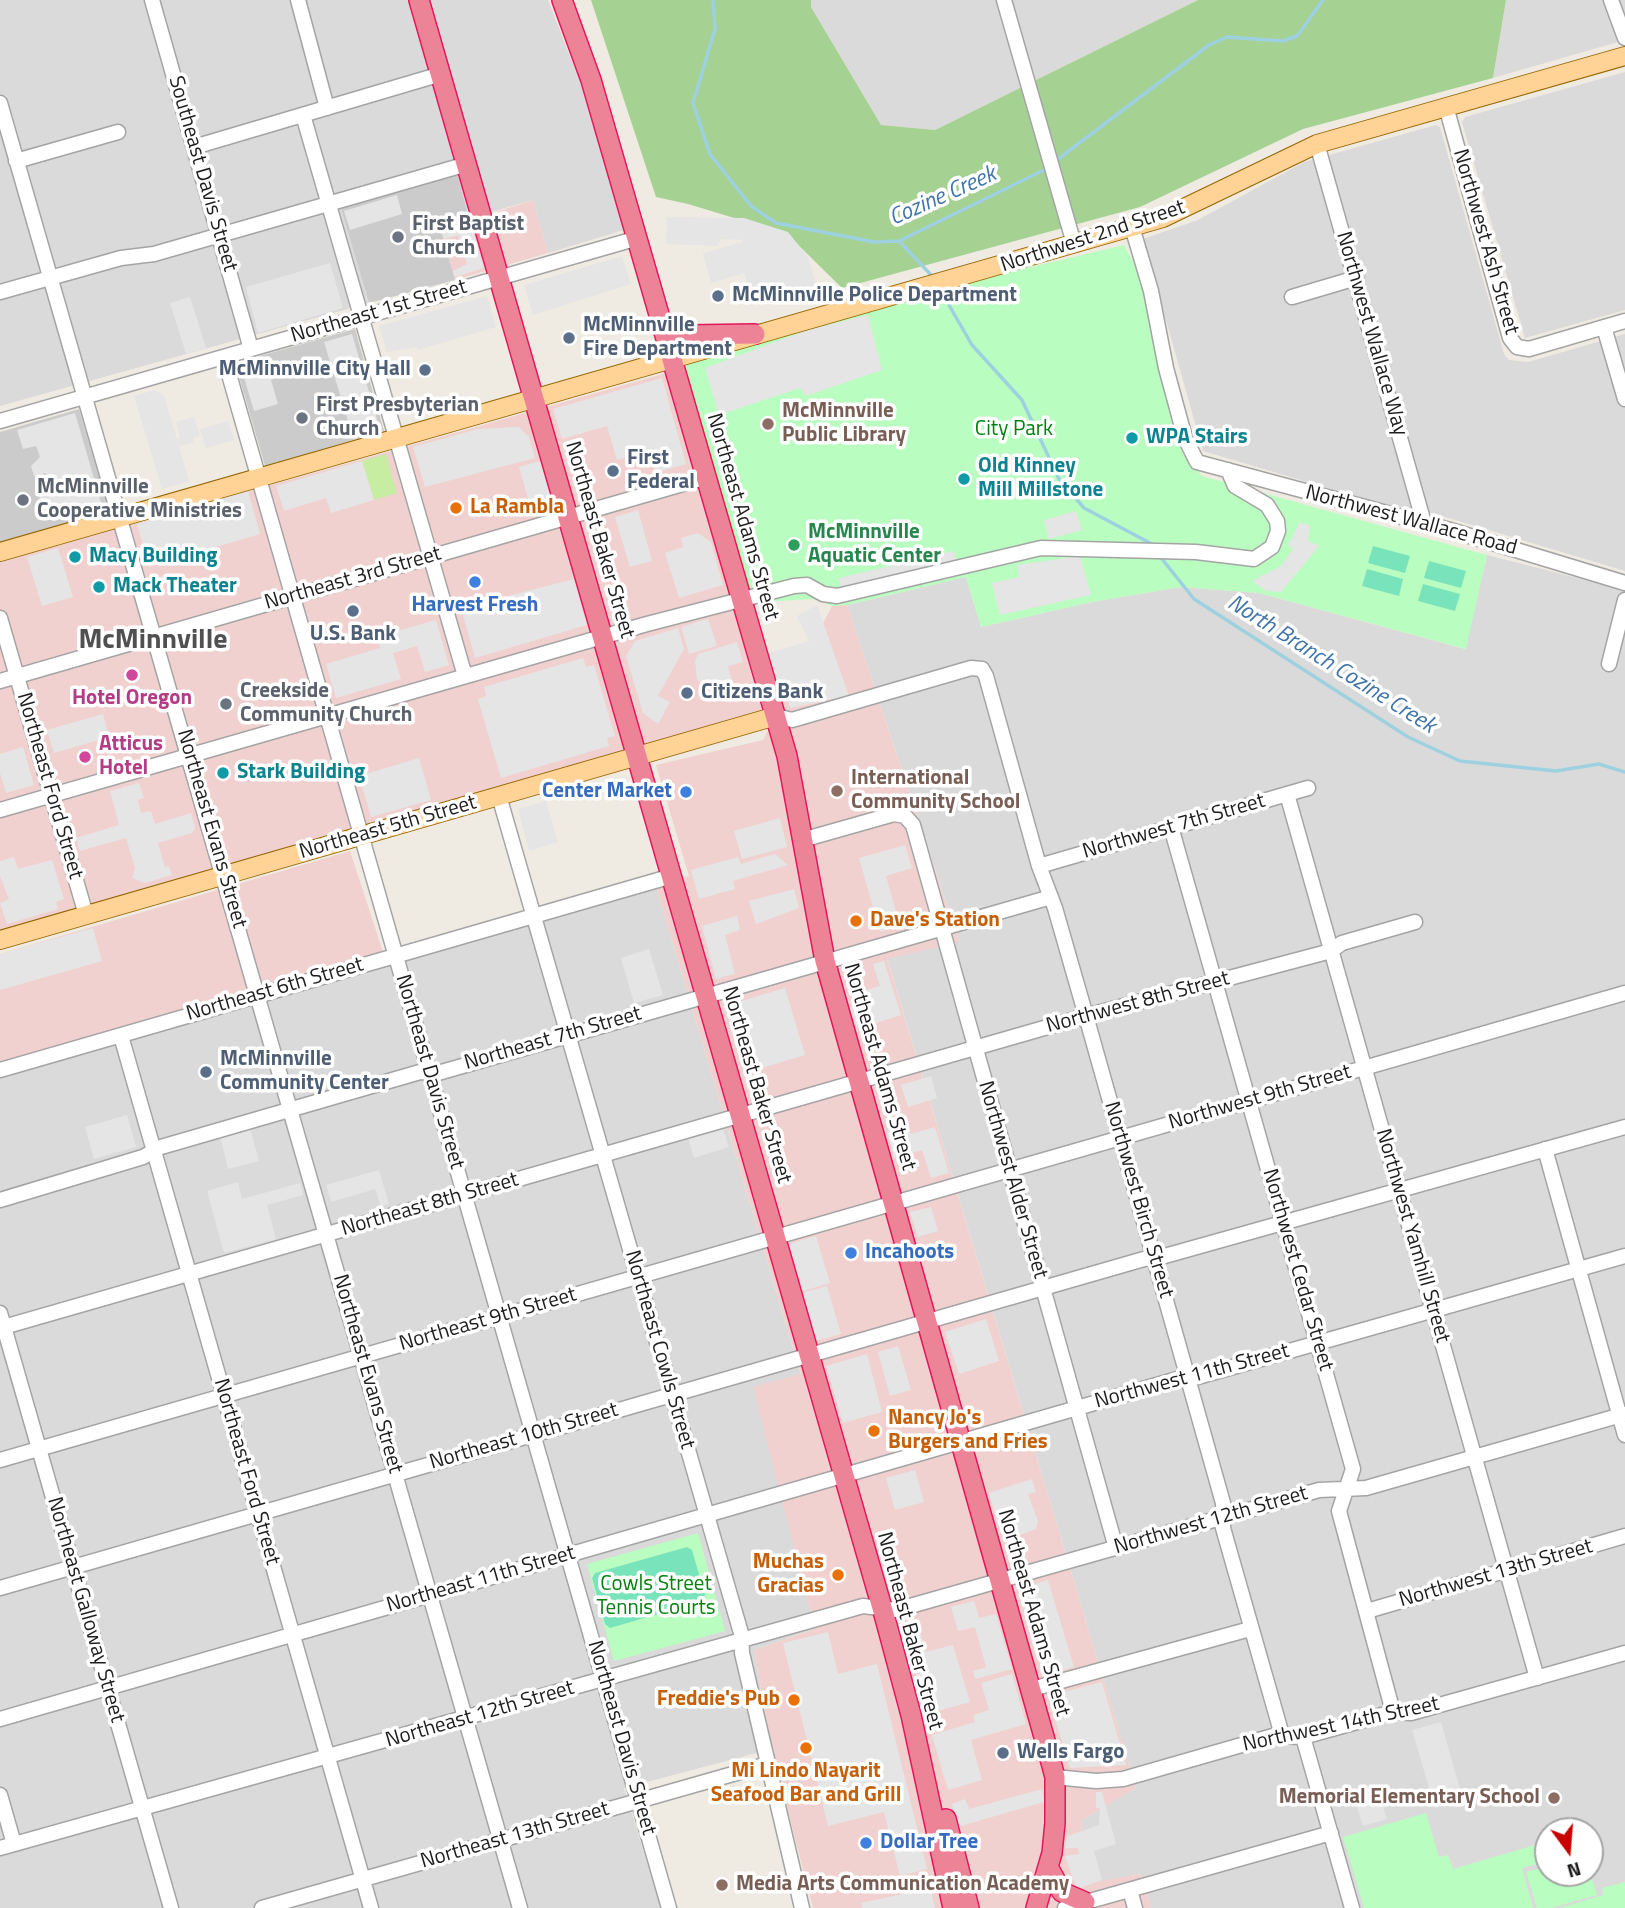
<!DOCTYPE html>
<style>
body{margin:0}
#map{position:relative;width:1625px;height:1908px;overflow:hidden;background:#efebe2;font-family:"Titillium Web",sans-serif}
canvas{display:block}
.north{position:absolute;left:1534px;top:1817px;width:70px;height:70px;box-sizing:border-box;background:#fff;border:2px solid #a5a5a5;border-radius:50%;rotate:164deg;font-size:19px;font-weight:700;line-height:28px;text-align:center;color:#1d1d1d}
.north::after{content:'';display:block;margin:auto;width:24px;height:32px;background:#c90200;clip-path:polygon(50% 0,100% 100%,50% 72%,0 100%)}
</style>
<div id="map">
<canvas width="1625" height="1908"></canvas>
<div class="north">N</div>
</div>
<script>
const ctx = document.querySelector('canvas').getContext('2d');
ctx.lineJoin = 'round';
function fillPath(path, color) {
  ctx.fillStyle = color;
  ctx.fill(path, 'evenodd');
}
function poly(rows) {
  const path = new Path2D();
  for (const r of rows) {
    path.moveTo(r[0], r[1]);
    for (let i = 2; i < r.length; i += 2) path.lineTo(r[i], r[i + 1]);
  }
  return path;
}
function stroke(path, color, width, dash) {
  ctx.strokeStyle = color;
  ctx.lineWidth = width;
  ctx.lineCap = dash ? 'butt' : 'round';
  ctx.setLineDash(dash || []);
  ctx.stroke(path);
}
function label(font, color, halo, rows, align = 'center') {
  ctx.font = font + ' "Titillium Web",sans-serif';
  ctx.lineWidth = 7;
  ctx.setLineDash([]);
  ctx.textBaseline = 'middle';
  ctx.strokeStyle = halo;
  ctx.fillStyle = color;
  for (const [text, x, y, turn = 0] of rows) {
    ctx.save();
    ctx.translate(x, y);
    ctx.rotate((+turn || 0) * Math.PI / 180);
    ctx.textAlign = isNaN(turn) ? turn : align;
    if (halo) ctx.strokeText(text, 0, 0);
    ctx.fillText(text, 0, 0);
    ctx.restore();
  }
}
fillPath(poly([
 [0,0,548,0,585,95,624,230,548,253,533,200,470,218,456,174,341,209,369,303,0,406],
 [811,0,1198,0,935,130,881,125,811,7],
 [1506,0,1625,0,1625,40,1493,78],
 [1625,72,1625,310,1525,338,1462,122,1465,117],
 [1436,125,1440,127,1504,354,1509,360,1528,362,1625,334,1625,571,1432,513,1408,512,1203,451,1143,239,1198,220,1304,162],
 [1487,555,1625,590,1625,1908,1151,1908,1141,1874,1079,1886,1082,1820,1136,1788,887,958,959,941,847,605,966,577,981,627,1092,602,1181,587,1259,593,1465,649],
 [1548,1831,1590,1831,1590,1873,1548,1873],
 [656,887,801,1375,754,1387,815,1629,754,1650,772,1749,624,1788,661,1908,0,1908,0,1070]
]), '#dbdada');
fillPath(poly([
 [533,200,548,253,455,280,441,230],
 [666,373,762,710,0,933,0,562],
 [847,605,959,942,887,959,1136,1788,1082,1820,1079,1885,1141,1874,1151,1908,813,1908,772,1749,754,1650,815,1629,753,1387,801,1374,656,887,689,876,656,765,763,740,832,606],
 [350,851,383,952,0,1067,0,954]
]), '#f1d1cf');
fillPath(poly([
 [457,174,470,221,441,230,455,280,369,303,341,209],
 [355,329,384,431,265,466,235,363],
 [79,409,109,511,0,542,0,432]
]), '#cbcbcb');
fillPath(poly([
 [386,454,397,493,374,500,362,461]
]), '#c7eda3');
fillPath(poly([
 [591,0,811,0,811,7,881,125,935,130,1198,0,1506,0,1493,78,1303,129,1140,207,842,288,787,234,688,204,656,197]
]), '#a5d193');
fillPath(poly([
 [1124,245,1136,267,1149,307,1163,380,1187,458,1195,468,1202,476,1487,555,1466,649,1259,593,1181,587,1092,602,981,627,966,577,847,605,832,606,813,599,778,601,742,597,672,358,815,318],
 [698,1533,725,1631,614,1661,587,1564],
 [1426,1813,1439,1857,1448,1855,1453,1869,1535,1845,1540,1863,1522,1868,1533,1908,1364,1908,1343,1837],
 [1548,1866,1548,1873,1590,1872,1597,1895,1551,1908,1537,1908,1526,1872],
 [1625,1882,1625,1908,1560,1908,1603,1895,1602,1888]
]), '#bafdc0');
fillPath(poly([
 [1373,546,1410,556,1405,573,1368,563],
 [1429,561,1466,571,1461,588,1424,578],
 [1367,569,1403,579,1399,596,1362,586],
 [1423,584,1460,594,1455,611,1418,601],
 [687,1547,692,1550,705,1595,703,1601,610,1628,605,1624,592,1578,595,1573]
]), '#79e4bc');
fillPath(poly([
 [397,195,402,214,350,230,344,211],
 [667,217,744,218,788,232,808,257,817,287,754,304,744,273,711,283,703,253,742,242,742,240,721,239,718,246,666,244],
 [470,221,484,268,455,277,453,271,467,264,458,235,444,239,441,230],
 [622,256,631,284,533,315,524,285],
 [330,263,343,308,258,333,246,287],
 [487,296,496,327,418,350,417,347,387,352,379,326],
 [190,297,206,348,186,354,170,303],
 [868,315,882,370,806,396,800,388,719,415,705,368,807,330],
 [352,334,379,426,352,434,324,342],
 [272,358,277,377,271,380,278,404,254,411,241,367],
 [662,378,686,464,655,473,648,451,617,460,607,426,562,439,553,409],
 [155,390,164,396,177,439,180,438,176,422,194,417,200,436,193,438,194,442,180,446,178,443,189,481,162,489,134,396],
 [75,413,102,506,54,521,43,510,39,496,42,494,39,483,47,480,46,473,34,476,31,466,40,457,36,446,23,449,17,430],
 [228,421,234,440,206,448,200,429],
 [519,427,529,437,535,458,425,487,413,447,478,429],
 [362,461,374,500,331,513,326,498,284,511,276,486],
 [540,461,553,506,532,512,519,467],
 [248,491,260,534,149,567,137,524],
 [638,510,652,561,630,567,615,517],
 [1076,511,1082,530,1049,539,1044,520],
 [1300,522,1310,526,1308,541,1319,546,1281,592,1266,591,1252,581,1281,566,1293,549,1288,545],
 [698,533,711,542,723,585,679,598,665,553,683,547,681,538],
 [58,548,73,597,42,606,27,557],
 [954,551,956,561,841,588,839,578],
 [1080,556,1091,595,1000,615,992,583,1019,577,1017,565],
 [574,579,587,625,475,658,461,608],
 [817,605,849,696,790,708,769,653,809,641,797,616],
 [708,619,717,646,689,654,681,627],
 [436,620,449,665,425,672,417,646,393,653,401,679,336,698,326,664,380,648,377,637],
 [678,628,684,649,658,696,670,702,658,724,643,713,626,656,635,641],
 [737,642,743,662,728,666,736,694,713,701,708,686,697,680,695,661,698,654],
 [583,658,586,667,594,665,615,736,607,738,609,746,501,778,478,699,486,696,484,687],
 [103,714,109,737,54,753,47,730],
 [23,747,34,785,6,793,0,773,0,754],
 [419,758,431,800,371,817,359,776],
 [139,783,144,798,138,800,141,813,151,811,155,824,191,813,195,828,192,833,158,843,165,867,169,866,172,875,145,883,132,878,135,868,126,838,80,851,76,838,119,825,110,791],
 [546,801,558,842,529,851,518,809],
 [780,818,787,847,742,859,734,831],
 [905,845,912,868,886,876,900,926,880,932,859,858],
 [775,854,788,865,733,881,735,889,699,899,691,870,738,857,741,864],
 [14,857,18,869,52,860,64,899,56,902,58,909,7,924,0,903,9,899,0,876,0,861],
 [794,889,799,908,756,924,749,901],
 [737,916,740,930,725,935,735,974,716,979,702,926],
 [93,928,102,961,0,990,0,954],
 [649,949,663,995,634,1003,621,958],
 [884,961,901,1015,857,1029,850,1007,859,1004,856,993,880,986,873,964],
 [785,988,805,1055,745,1073,725,1006],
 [931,1076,937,1098,908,1107,901,1085],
 [127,1115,136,1147,94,1159,85,1127],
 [249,1124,259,1161,228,1169,219,1132],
 [908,1126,911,1134,935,1127,949,1173,931,1178,922,1150,894,1158,887,1132],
 [723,1129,729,1147,694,1158,688,1138],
 [379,1170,389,1204,381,1206,375,1189,331,1202,326,1185],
 [238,1182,242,1199,300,1183,303,1195,267,1205,276,1239,224,1253,207,1191],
 [931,1207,938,1231,918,1237,910,1212],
 [816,1236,830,1283,803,1291,789,1244],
 [827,1286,841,1334,816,1341,802,1293],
 [986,1319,999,1361,959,1374,945,1332],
 [898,1346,911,1390,890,1396,878,1352],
 [867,1354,882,1412,843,1423,826,1366],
 [915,1470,924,1502,895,1510,886,1478],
 [1032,1479,1036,1492,1028,1494,1038,1521,1036,1529,1007,1540,1003,1532,1000,1533,989,1493],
 [1048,1580,1074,1667,1043,1676,1018,1589],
 [974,1601,979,1618,996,1614,1012,1669,975,1679,973,1671,986,1667,975,1627,958,1631,951,1607],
 [919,1628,926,1652,953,1645,970,1702,938,1711,943,1730,934,1733,904,1633],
 [828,1632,838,1674,877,1664,927,1869,900,1876,884,1812,828,1826,783,1643],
 [1012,1674,1026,1724,971,1740,982,1780,948,1790,932,1735,975,1722,973,1715,989,1710,981,1683],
 [1102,1682,1126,1765,1070,1768,1048,1696],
 [1441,1722,1463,1800,1435,1808,1412,1730],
 [1042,1789,1044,1802,957,1827,952,1804,965,1799,969,1809],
 [1096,1792,1102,1792,1116,1844,1094,1851,1102,1880,1077,1889,1065,1856,1079,1854,1078,1848,1065,1848,1068,1836,1099,1825,1100,1808,1096,1808],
 [1380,1797,1387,1819,1363,1826,1356,1804],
 [930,1888,935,1908,862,1908,861,1903]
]), '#e5e5e5');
stroke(poly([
 [713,0,715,29,693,103,710,154,751,206,776,223,874,242,899,241,1044,170],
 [1058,159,1209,45,1227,37,1283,41,1297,36,1323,0],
 [899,241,932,276],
 [942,293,972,345,1022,400,1059,479,1084,508,1150,543],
 [1162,559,1194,599,1408,737,1460,761,1556,771,1599,764,1625,772]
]), '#9ed1e0', 3.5);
const minor = poly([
 [152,0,251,349],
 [298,0,327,108],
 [1004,0,1074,244],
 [1611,0,1625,38],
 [0,103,520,1908],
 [1447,110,1510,338,1517,347,1529,349,1625,321],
 [303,115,465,676],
 [1317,144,1424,523],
 [194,147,441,74],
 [16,161,118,132],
 [1132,227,1151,291,1166,368,1185,438,1197,462,1450,530,1625,583],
 [0,292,121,258,154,254,467,164],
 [1292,297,1356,278],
 [1604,327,1625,399],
 [224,357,669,1908],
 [0,421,638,238],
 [0,618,86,915],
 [1609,664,1625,600],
 [0,681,707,477],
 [776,716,792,720,971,668,982,669,986,676,1039,866,1055,908,1086,1016,1223,1503,1223,1528,1282,1735],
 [1287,794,1537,1678],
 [499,796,741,1633,742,1653,802,1908],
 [0,810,647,624,794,586,807,585,823,594,837,596,1041,548,1196,552,1254,559,1272,547,1278,531,1277,521,1267,505,1235,486,1228,470],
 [1171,827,1353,1469,1339,1511,1393,1712],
 [802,840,894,814,905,816,913,825,1116,1548],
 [1039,866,1308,788],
 [121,1036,371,1908],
 [0,1070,672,876],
 [1545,1149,1625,1435],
 [0,1200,143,1157,161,1147,420,1072,438,1073,1051,897],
 [0,1313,171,1908],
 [0,1328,1086,1016,1331,951,1342,943,1415,922],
 [0,1460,1625,993],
 [0,1588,1144,1259,1161,1257,1625,1127],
 [1367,1611,1625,1536],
 [1032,1689,1250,1629],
 [0,1719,1181,1378,1194,1378,1625,1256],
 [1303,1737,1352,1908],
 [1055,1777,1096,1781,1123,1779,1273,1736,1303,1737,1393,1712,1411,1713,1625,1653],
 [0,1795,14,1844],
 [0,1848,863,1606,896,1610,1319,1490,1366,1488,1625,1414],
 [1130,1890,1135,1908],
 [262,1908,768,1764],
 [1065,1908,1331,1833]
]);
const major = poly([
 [0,552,1163,218,1317,144,1625,56],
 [0,940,776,716]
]);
const highway = poly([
 [419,0,885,1618,911,1715,953,1908],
 [562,0,591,80,787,756,825,961,1048,1751,1055,1777,1055,1823,1052,1853,1036,1908],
 [661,319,677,332,688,335,755,334],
 [946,1819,969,1908],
 [1048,1867,1062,1892,1085,1902]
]);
stroke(minor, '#a4a4a4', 17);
stroke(major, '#956500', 20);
stroke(highway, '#e4175c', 22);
stroke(minor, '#fff', 14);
stroke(major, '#ffd396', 18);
stroke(highway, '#ec8396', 19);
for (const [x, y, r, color] of [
 [398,237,7,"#6b7280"],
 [718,296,7,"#5c6f8a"],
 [569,338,7,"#5c6f8a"],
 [425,370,7,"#5c6f8a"],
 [302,418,7,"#6b7280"],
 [768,424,7,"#8d6e63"],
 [1132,438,7,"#0f9aa8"],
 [613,471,7,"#5c6f8a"],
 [964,479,7,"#0f9aa8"],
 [23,500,7,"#6b7280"],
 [456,508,7,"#e8710a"],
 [794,545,7,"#2e9e5b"],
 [75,557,7,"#0f9aa8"],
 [475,582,7,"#3f7fe0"],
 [99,587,7,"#0f9aa8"],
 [353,611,7,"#5c6f8a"],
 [132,675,7,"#d1479c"],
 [687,693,7,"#5c6f8a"],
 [226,704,7,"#6b7280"],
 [85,757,7,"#d1479c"],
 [223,773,7,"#0f9aa8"],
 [837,791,7,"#8d6e63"],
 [686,792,7,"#3f7fe0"],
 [856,921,7,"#e8710a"],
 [206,1072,7,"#5c6f8a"],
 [851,1253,7,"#3f7fe0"],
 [874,1431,7,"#e8710a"],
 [838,1575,7,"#e8710a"],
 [794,1700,7,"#e8710a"],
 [806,1748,7,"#e8710a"],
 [1003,1753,7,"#5c6f8a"],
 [1554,1798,7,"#8d6e63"],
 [866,1843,7,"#3f7fe0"],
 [722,1885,7,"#8d6e63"]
]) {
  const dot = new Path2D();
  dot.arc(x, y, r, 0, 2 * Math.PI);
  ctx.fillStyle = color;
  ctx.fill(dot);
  stroke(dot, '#fff', 2.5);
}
label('21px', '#1d1d1d', '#fff', [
 ["Southeast Davis Street",202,174,74],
 ["Northwest 2nd Street",1093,237,-18],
 ["Northwest Ash Street",1485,242,74],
 ["Northeast 1st Street",379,312,-16],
 ["Northwest Wallace Way",1371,334,74],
 ["Northeast Adams Street",742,517,74],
 ["Northwest Wallace Road",1411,521,15],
 ["Northeast Baker Street",599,540,74],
 ["Northeast 3rd Street",353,579,-16],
 ["Northeast Ford Street",49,786,74],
 ["Northwest 7th Street",1174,827,-16],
 ["Northeast 5th Street",388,828,-16],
 ["Northeast Evans Street",211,829,74],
 ["Northeast 6th Street",275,990,-16],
 ["Northwest 8th Street",1138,1003,-15],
 ["Northeast 7th Street",553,1039,-16],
 ["Northeast Adams Street",879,1067,74],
 ["Northeast Davis Street",429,1072,74],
 ["Northeast Baker Street",756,1085,74],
 ["Northwest 9th Street",1260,1098,-16],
 ["Northwest Alder Street",1012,1180,74],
 ["Northwest Birch Street",1138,1200,74],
 ["Northeast 8th Street",430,1205,-16],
 ["Northwest Yamhill Street",1412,1236,74],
 ["Northwest Cedar Street",1297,1270,74],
 ["Northeast 9th Street",488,1320,-16],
 ["Northeast Cowls Street",659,1350,74],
 ["Northeast Evans Street",367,1374,74],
 ["Northwest 11th Street",1192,1377,-15],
 ["Northeast 10th Street",524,1437,-16],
 ["Northeast Ford Street",246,1472,74],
 ["Northwest 12th Street",1211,1521,-16],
 ["Northwest 13th Street",1496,1574,-16],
 ["Northeast 11th Street",481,1580,-16],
 ["Northeast Galloway Street",85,1610,74],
 ["Northeast Adams Street",1033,1613,74],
 ["Northeast Baker Street",909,1631,75],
 ["Northeast 12th Street",480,1715,-16],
 ["Northwest 14th Street",1341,1725,-12],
 ["Northeast Davis Street",621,1738,74],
 ["Northeast 13th Street",515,1836,-16]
]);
label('bold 21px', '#5b616d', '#fff', [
 ["First Baptist",412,225],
 ["Church",412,249],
 ["First Presbyterian",316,406],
 ["Church",316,430],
 ["McMinnville",37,488],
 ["Cooperative Ministries",37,512],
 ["Creekside",240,692],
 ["Community Church",240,716]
], 'left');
label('bold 21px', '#4e5e75', '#fff', [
 ["McMinnville Police Department",732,296],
 ["McMinnville",583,326],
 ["Fire Department",583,350],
 ["McMinnville City Hall",411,370,"right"],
 ["First",627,459],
 ["Federal",627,483],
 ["U.S. Bank",353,635,"center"],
 ["Citizens Bank",701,693],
 ["McMinnville",220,1060],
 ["Community Center",220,1084],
 ["Wells Fargo",1017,1753]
], 'left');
label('bold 21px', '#785e54', '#fff', [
 ["McMinnville",782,412],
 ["Public Library",782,436],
 ["International",851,779],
 ["Community School",851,803],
 ["Memorial Elementary School",1540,1798,"right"],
 ["Media Arts Communication Academy",736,1885]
], 'left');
label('21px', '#04820f', '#fff', [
 ["City Park",1014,430],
 ["Cowls Street",656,1585],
 ["Tennis Courts",656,1609]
]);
label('bold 21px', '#0d838f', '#fff', [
 ["WPA Stairs",1146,438],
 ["Old Kinney",978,467],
 ["Mill Millstone",978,491],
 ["Macy Building",89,557],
 ["Mack Theater",113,587],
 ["Stark Building",237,773]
], 'left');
label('bold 21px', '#c56008', '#fff', [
 ["La Rambla",470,508],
 ["Dave's Station",870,921],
 ["Nancy Jo's",888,1419],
 ["Burgers and Fries",888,1443],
 ["Muchas",824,1563,"right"],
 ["Gracias",824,1587,"right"],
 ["Freddie's Pub",780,1700,"right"],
 ["Mi Lindo Nayarit",806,1772,"center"],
 ["Seafood Bar and Grill",806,1796,"center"]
], 'left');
label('bold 21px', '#27864d', '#fff', [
 ["McMinnville",808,533],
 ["Aquatic Center",808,557]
], 'left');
label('bold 21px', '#366cbe', '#fff', [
 ["Harvest Fresh",475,606,"center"],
 ["Center Market",672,792,"right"],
 ["Incahoots",865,1253],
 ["Dollar Tree",880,1843]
], 'left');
label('bold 21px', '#b23c85', '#fff', [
 ["Hotel Oregon",132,699],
 ["Atticus",99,745,"left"],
 ["Hotel",99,769,"left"]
]);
label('italic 23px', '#4075ab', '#fff', [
 ["Cozine Creek",943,197,-24],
 ["North Branch Cozine Creek",1331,665,32]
]);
label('bold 28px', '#505050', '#fff', [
 ["McMinnville",153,641]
]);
</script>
